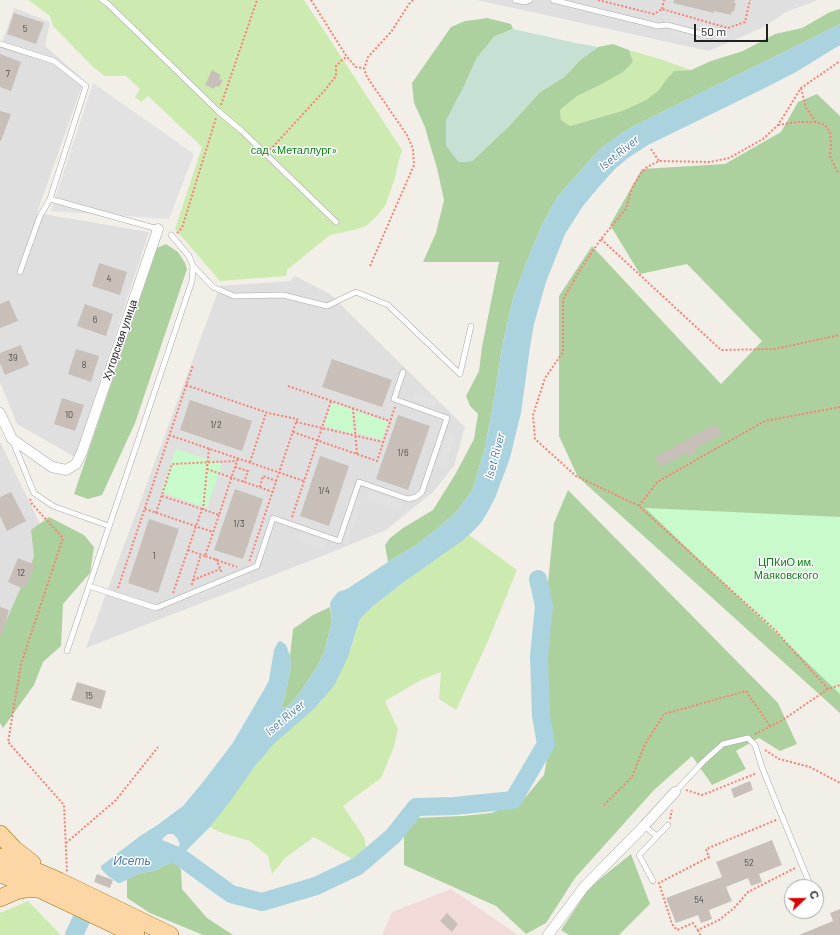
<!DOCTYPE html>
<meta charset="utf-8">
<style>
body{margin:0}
#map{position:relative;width:840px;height:935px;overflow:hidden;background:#f2efe9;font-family:Barlow,sans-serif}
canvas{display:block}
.north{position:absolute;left:784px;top:879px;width:40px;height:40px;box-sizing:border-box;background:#fff;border:1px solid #a7a7a7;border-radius:50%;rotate:68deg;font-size:11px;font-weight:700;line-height:16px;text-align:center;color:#222}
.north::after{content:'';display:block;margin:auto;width:14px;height:18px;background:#d40000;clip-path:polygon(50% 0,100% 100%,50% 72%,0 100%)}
.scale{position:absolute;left:694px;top:24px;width:74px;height:18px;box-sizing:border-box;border:2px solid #222;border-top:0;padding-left:5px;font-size:12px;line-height:14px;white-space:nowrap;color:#222;-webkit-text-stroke:3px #fff;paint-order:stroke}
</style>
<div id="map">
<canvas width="840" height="935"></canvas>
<div class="north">С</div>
<div class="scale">50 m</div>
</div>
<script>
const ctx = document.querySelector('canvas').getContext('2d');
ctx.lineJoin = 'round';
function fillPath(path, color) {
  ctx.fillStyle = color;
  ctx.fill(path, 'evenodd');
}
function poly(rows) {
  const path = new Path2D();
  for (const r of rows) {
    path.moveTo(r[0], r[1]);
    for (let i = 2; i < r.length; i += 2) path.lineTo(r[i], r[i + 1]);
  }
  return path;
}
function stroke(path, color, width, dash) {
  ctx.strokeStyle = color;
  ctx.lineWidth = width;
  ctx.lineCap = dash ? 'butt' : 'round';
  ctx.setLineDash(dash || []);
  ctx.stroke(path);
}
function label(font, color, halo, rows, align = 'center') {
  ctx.font = font + ' Barlow,sans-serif';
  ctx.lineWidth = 3;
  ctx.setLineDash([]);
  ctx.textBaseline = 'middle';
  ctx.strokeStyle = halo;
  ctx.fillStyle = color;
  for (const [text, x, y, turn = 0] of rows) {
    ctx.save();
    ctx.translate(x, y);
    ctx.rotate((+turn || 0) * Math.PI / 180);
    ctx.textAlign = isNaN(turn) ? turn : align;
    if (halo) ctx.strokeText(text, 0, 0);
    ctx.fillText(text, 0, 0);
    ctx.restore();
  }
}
fillPath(poly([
 [477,0,818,0,786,12,764,27,709,51],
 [14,8,50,22,45,46,84,80,37,213,149,232,75,457,17,424,0,382,0,49],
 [295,276,330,294,465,427,454,466,433,492,386,530,325,555,86,648,220,286,290,281],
 [0,442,51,546,0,677]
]), '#e0dfdf');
fillPath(poly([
 [451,889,518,935,382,935,392,912]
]), '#f2dad9');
fillPath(poly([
 [28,0,304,0,402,150,398,163,395,178,385,206,376,217,366,226,354,230,330,235,287,270,286,276,220,281,175,229,202,147,148,96,141,102,135,97,140,89,126,76,105,76,93,67,53,26,50,16],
 [629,50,663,60,691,70,674,71,665,81,659,90,646,100,622,111,570,126,561,120,560,110,577,96,600,85,633,62],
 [469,535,517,570,488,641,456,710,439,699,441,672,421,680,385,701,398,729,394,747,381,778,343,806,364,837,367,850,352,859,314,837,285,858,272,874,268,856,250,841,219,832,210,827,255,766,275,743,321,702,352,646,360,619,373,606,404,582],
 [28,901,61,935,0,935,0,913]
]), '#cdebb0');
fillPath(poly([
 [840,9,840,24,790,49,638,124,622,133,600,149,558,196,542,225,525,266,513,299,502,347,495,394,485,448,472,491,457,511,437,529,415,546,388,562,385,545,390,538,403,528,433,510,456,473,474,439,478,414,470,406,466,396,479,371,482,347,499,262,423,262,436,233,444,200,437,168,430,145,425,127,414,103,412,83,451,27,465,21,474,20,487,18,511,24,513,29,494,37,477,58,466,82,446,145,459,162,472,161,508,127,540,92,564,77,580,60,598,47,613,44,629,50,633,62,623,72,600,85,577,96,560,110,561,120,570,126,622,111,646,100,659,90,665,81,674,71,691,70,711,61,743,51,775,34,802,28,830,12],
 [817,94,840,116,840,713,578,477,559,436,559,296,592,246,721,384,762,341,687,264,640,274,610,225,642,169,725,164,781,132,798,102],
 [166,244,178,252,185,263,187,269,135,423,102,495,88,499,74,494,157,248],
 [568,490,778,703,797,744,780,751,759,738,736,751,746,769,712,785,692,756,654,790,575,878,546,923,526,934,496,906,404,865,404,835,416,818,463,816,491,813,523,800,544,775,552,732,538,698,544,650,550,623,548,583,554,523],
 [49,517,84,535,94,547,90,573,63,604,61,646,43,662,34,685,3,728,0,723,0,635,34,557,31,530],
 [330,607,332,621,324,653,316,669,299,694,287,707,283,708,282,706,285,695,291,667,290,656,293,629,313,615],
 [631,854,650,904,619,935,569,935,561,930,590,887],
 [175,861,181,870,182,889,207,918,233,935,203,935,150,913,127,898,127,879,141,873,153,871]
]), '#add19e');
fillPath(poly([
 [513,29,576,43,598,47,580,60,564,77,540,92,508,127,472,161,459,162,446,146,446,120,466,82,477,58,494,37]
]), '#c6e0d4');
fillPath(poly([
 [332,403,352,409,354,434,324,426],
 [354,410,388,422,382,440,357,433],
 [176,449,222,464,207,508,161,492],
 [645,508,840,517,840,694,839,693]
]), '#c8facc');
fillPath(poly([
 [666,15,712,27,711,33,665,21],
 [672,29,701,37,699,43,671,36],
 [93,83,194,154,169,219,51,211],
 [416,393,436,400,434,407,413,400],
 [447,433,455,436,445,468,437,465],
 [370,491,403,503,400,511,367,500],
 [358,498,362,499,346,546,343,544],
 [301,532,327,541,324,549,299,541],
 [249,571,251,576,195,598,193,593]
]), '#e2e2e2');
fillPath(poly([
 [840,24,840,45,796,72,761,90,648,145,628,158,615,169,597,189,583,206,565,234,546,282,534,324,530,347,521,413,510,458,495,498,486,515,480,524,469,535,462,541,404,582,373,606,360,619,348,657,334,686,315,708,275,743,255,766,231,800,210,827,180,857,175,861,153,871,141,873,120,883,118,883,108,876,101,869,101,866,140,836,156,826,183,806,203,782,232,744,265,688,269,680,274,650,278,642,281,641,286,645,288,650,290,656,291,667,285,695,282,706,283,708,287,707,299,694,316,669,324,653,332,621,330,603,333,598,338,592,347,589,388,562,415,546,437,529,457,511,472,491,485,448,495,394,502,347,513,299,525,266,542,225,558,196,600,149,622,133,638,124,790,49],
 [168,834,173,834,177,838,180,844,178,848,175,849,168,849,164,848,162,847,161,843,163,838],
 [80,922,85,929,83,935,65,935,73,924]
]), '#aad3df');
stroke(poly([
 [158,848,180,857,231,894,262,902,316,886,358,866,393,836,416,807,454,806,513,800,546,744,541,716,539,656,544,606,538,579],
 [74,935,81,920]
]), '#aad3df', 18);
fillPath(poly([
 [674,0,735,0,734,3,736,3,734,12,732,11,731,15,714,11,714,13,673,3],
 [14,13,44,23,36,44,7,34],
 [0,54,21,62,11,91,0,87],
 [212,70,221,75,219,79,223,80,219,87,216,86,214,89,205,85],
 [0,111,11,114,1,141,0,141],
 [99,263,127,272,120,295,92,286],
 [9,300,18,321,0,328,0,304],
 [85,304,113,314,106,336,77,326],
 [21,345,29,365,5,375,0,363,0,353],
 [76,349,99,356,91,382,68,374],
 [332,359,392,380,382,407,322,387],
 [62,398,84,405,75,431,54,424],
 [190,400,252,421,242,451,180,430],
 [398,415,430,426,408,490,376,479],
 [716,424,722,434,694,449,696,453,689,456,687,453,660,467,655,457],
 [320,456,349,466,329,526,300,516],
 [235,489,263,499,243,559,214,550],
 [11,492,26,521,7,531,0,516,0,497],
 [149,519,179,529,158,593,128,583],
 [18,558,35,565,24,589,8,582],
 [0,607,9,610,2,635,0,635],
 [77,682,106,691,101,709,71,700],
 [750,781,753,790,734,798,731,789],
 [772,840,782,865,759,874,762,882,751,886,748,878,726,887,732,901,709,910,712,919,701,923,698,915,676,923,666,898,722,877,716,862],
 [97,874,113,880,110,888,94,882],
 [840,909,840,935,799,935,833,921,830,913],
 [447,913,458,924,452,932,440,921]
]), '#c7bfb8');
const service = poly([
 [102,0,108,4,218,111,242,131,336,222],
 [515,0,525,2,530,0],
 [553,0,658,26,667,25,710,36],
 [0,44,54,61,86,86,50,199],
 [193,266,213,287,234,296,283,295,327,306,356,292,388,305,460,374,471,326],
 [20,272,40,216,50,199,158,229],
 [13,442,34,493,53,506,109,526],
 [89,586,156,608,257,566,273,518,339,541,359,482,408,499,416,497,422,492,447,418,394,399,403,372],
 [67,651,192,281,193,266,189,256,171,235],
 [675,792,703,762,723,744,748,738,755,745,763,770,811,887],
 [644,826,657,836],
 [653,881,639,855,668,825],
 [816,901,818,905]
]);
const minor = poly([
 [0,413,12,439,52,467,66,470,76,464,82,452,158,229],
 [548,935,584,887,644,826,675,792]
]);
const primary = poly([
 [0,834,14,849,32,863],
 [0,857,15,862,59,881,170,935],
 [0,874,31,885,136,935],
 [0,898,16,891,26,889,36,889]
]);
stroke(service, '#a9a9a9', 6);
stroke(minor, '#a9a9a9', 11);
stroke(primary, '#a06b00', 18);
stroke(poly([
 [311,0,347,57,356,67,364,68],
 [598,0,654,14,662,9,728,28,745,22,750,0],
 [662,9,664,0],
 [801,88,806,108,816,122,825,125,830,132,831,144,830,156,837,171,840,173],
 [221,105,257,0],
 [778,125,797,122,816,122],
 [651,149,659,161],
 [270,150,325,90,336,76,336,66,343,59,347,57],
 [177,233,182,228,216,118],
 [601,239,721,350,774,349,840,335],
 [370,266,414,165,413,149,407,135,367,77,364,69,368,57,391,32,409,4,413,0],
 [186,385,268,413,297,419,249,562],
 [288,386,390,421],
 [353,408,357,454],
 [296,422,383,442],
 [293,432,377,461,395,407],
 [169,435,304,481],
 [250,462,266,413],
 [235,467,248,471,244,482],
 [207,469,273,492],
 [260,487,263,476,276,481],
 [162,496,202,509],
 [30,499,32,504,63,538,21,664,8,742,64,805,67,872],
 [639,506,657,482,765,421,840,407],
 [145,509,213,532],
 [203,510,209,448],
 [156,513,172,464,237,461],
 [219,515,205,556,237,567],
 [292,517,331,401],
 [188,550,205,556],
 [216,559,222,573],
 [193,580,220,569],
 [192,585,192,583,201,554],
 [118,588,193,365],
 [173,593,202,509,219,515,238,458],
 [828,689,775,630,639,506,576,476,535,439,533,415,545,378,563,352,563,300,581,268,601,239,626,209,632,188,641,173,647,167,659,161,710,162,729,158,763,139,778,125,801,88,840,61],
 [755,734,781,721,828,689,840,685],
 [765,750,779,759,810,767,840,783],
 [686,790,702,795,757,773],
 [604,805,632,777,645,744,664,714,746,691,770,726],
 [670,819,672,810],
 [776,820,706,849,709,857,659,883,672,924,677,930,693,923,698,930,719,920,734,908,748,892,795,868],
 [66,843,116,800,158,747],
 [698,930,700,935]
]), '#fa8072', 2, [2, 2]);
stroke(service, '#fff', 5);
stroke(minor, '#fff', 10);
stroke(primary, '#fcd6a4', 17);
label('9px', '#4b4948', null, [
 ["5",25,29],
 ["7",8,74],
 ["4",109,279],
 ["6",95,320],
 ["39",13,358],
 ["8",84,365],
 ["10",69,415],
 ["1/2",216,425],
 ["1/6",403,453],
 ["1/4",324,491],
 ["1/3",239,524],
 ["1",154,556],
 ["12",21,573],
 ["15",89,696],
 ["52",749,863],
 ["54",699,900]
]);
label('11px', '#0c8416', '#fff', [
 ["сад «Металлург»",294,150],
 ["ЦПКиО им.",786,562],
 ["Маяковского",786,575]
]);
label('11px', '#222', '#fff', [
 ["Хуторская улица",120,340,-71]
]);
label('italic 12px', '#4a7aab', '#fff', [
 ["Iset River",619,153,-39],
 ["Iset River",495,456,-75],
 ["Iset River",285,718,-40],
 ["Исеть",132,861]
]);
</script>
